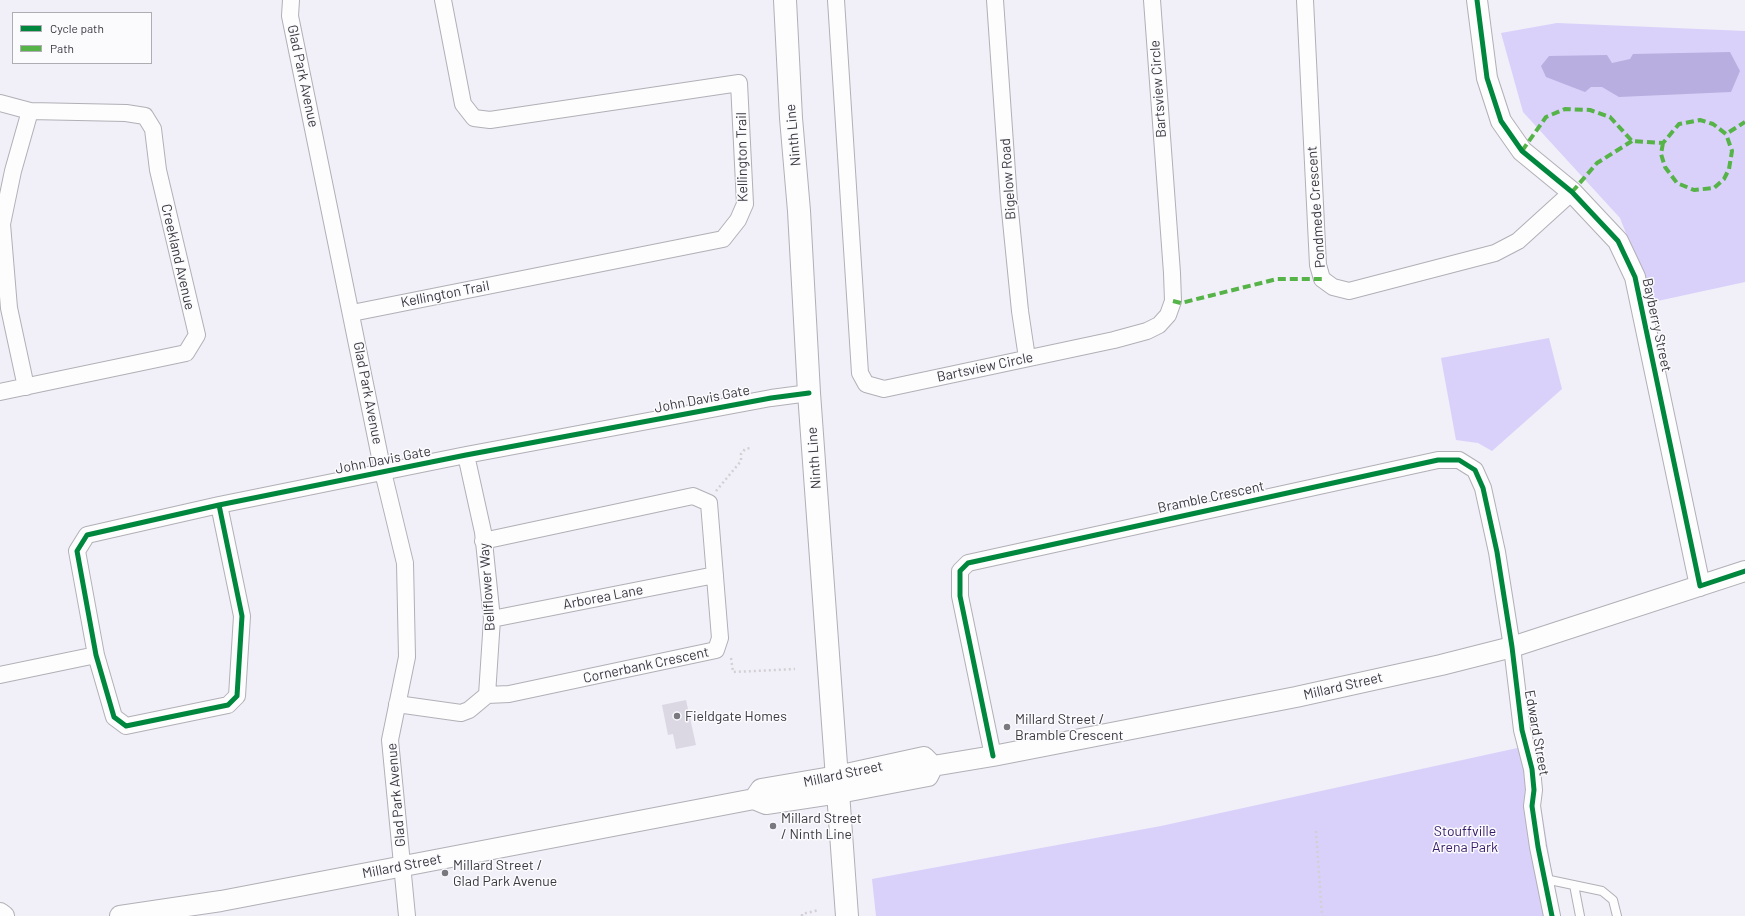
<!DOCTYPE html>
<style>
body{margin:0}
#map{position:relative;width:1745px;height:916px;overflow:hidden;background:#f1eff8;font-family:Barlow,sans-serif}
canvas{display:block}
.legend{position:absolute;left:12px;top:12px;width:140px;height:52px;box-sizing:border-box;background:#fbfbfe;border:1px solid #aeadb2;margin:0;padding:5px 7px;list-style:none;font-size:12px;color:#3a393f}
.legend li{display:flex;align-items:center;gap:8px;height:20px}
.legend b{width:20px;border:1px solid #aeadb2}
</style>
<div id="map">
<canvas width="1745" height="916"></canvas>
<ul class="legend">
<li><b style="height:5px;background:#00873e"></b>Cycle path</li>
<li><b style="height:5px;background:#56b347"></b>Path</li>
</ul>
</div>
<script>
const ctx = document.querySelector('canvas').getContext('2d');
ctx.lineJoin = 'round';
function fillPath(path, color) {
  ctx.fillStyle = color;
  ctx.fill(path, 'evenodd');
}
function poly(rows) {
  const path = new Path2D();
  for (const r of rows) {
    path.moveTo(r[0], r[1]);
    for (let i = 2; i < r.length; i += 2) path.lineTo(r[i], r[i + 1]);
  }
  return path;
}
function stroke(path, color, width, dash) {
  ctx.strokeStyle = color;
  ctx.lineWidth = width;
  ctx.lineCap = dash ? 'butt' : 'round';
  ctx.setLineDash(dash || []);
  ctx.stroke(path);
}
function label(font, color, halo, rows, align = 'center') {
  ctx.font = font + ' Barlow,sans-serif';
  ctx.lineWidth = 3;
  ctx.setLineDash([]);
  ctx.textBaseline = 'middle';
  ctx.strokeStyle = halo;
  ctx.fillStyle = color;
  for (const [text, x, y, turn = 0] of rows) {
    ctx.save();
    ctx.translate(x, y);
    ctx.rotate((+turn || 0) * Math.PI / 180);
    ctx.textAlign = isNaN(turn) ? turn : align;
    if (halo) ctx.strokeText(text, 0, 0);
    ctx.fillText(text, 0, 0);
    ctx.restore();
  }
}
fillPath(poly([
 [1557,23,1745,31,1745,282,1653,302,1620,218,1523,112,1501,33],
 [1549,338,1562,389,1492,451,1478,443,1456,440,1441,358],
 [1531,745,1559,916,876,916,872,879,1161,826]
]), '#d9d1fa');
fillPath(poly([
 [1730,52,1740,71,1731,92,1619,97,1602,87,1591,87,1585,92,1546,77,1541,66,1549,56,1607,55,1612,63,1630,59,1633,54]
]), '#b9aee0');
fillPath(poly([
 [686,700,696,745,676,749,673,734,668,735,662,705]
]), '#dbd8e4');
const service = poly([
 [1545,879,1602,891,1613,900,1617,916],
 [1574,885,1580,916]
]);
const minor = poly([
 [291,0,290,16,383,472,405,563,407,657,390,740,407,916],
 [836,0,860,373,866,384,884,389,1114,340,1147,331,1159,325,1168,315,1173,301,1172,273,1152,0],
 [995,0,1009,201,1020,311,1027,358],
 [1305,0,1318,265,1322,279,1333,287,1349,291,1495,253,1518,241,1572,192],
 [0,103,30,111,126,113,145,116,153,129,158,170,197,335,186,353,0,392],
 [352,313,723,239,738,220,745,204,739,83,490,120,474,118,463,104,443,0],
 [26,387,9,308,2,224,13,171,30,111],
 [219,505,242,616,237,696,228,705,126,726,114,717,96,655,77,551,87,535,219,505,466,455,771,398,809,393],
 [483,541,693,496,709,503,720,638,716,650,509,694,487,695],
 [492,619,715,575],
 [0,675,96,655],
 [397,704,461,713,469,710,487,695,492,619,483,532,466,455],
 [993,756,960,596,960,571,968,563,1438,460,1459,460,1475,470,1483,488,1497,552,1512,647,1522,730,1532,769,1534,790,1532,806,1538,847,1552,916]
]);
const tertiary = poly([
 [1477,0,1487,78,1501,121,1522,151,1572,192,1618,241,1635,277,1700,586],
 [933,766,993,756,1296,697,1441,665,1512,647,1745,571],
 [754,799,761,789,837,776,924,757,933,766],
 [0,913,4,916],
 [120,916,221,901,754,799,766,804,839,793,928,776,933,766]
]);
const secondary = poly([
 [785,0,791,118,799,211,809,393,847,916]
]);
stroke(service, '#b1b0b6', 10);
stroke(minor, '#b1b0b6', 18);
stroke(tertiary, '#b1b0b6', 22);
stroke(secondary, '#b1b0b6', 24);
stroke(poly([
 [716,491,741,461,741,454,745,449,750,448],
 [731,658,733,672,795,669],
 [1316,831,1322,916],
 [802,916,802,914,819,910]
]), '#d2d0d4', 2.5, [2, 3]);
stroke(service, '#fdfdfe', 8);
stroke(minor, '#fdfdfe', 16);
stroke(tertiary, '#fdfdfe', 20);
stroke(secondary, '#fdfdfe', 22);
stroke(poly([
 [1663,143,1661,154,1665,167,1677,183,1694,190,1714,188,1724,179,1729,169,1732,151,1726,134],
 [1522,151,1546,117,1565,109,1590,110,1610,117,1632,141,1663,143,1679,124,1700,120,1713,124,1726,134,1745,122],
 [1572,192,1597,163,1632,141],
 [1173,301,1181,303,1277,279,1322,279]
]), '#56b347', 4, [8, 4]);
stroke(poly([
 [1477,0,1487,78,1501,121,1522,151,1572,192,1618,241,1635,277,1700,586,1745,571],
 [219,505,242,616,237,696,228,705,126,726,114,717,96,655,77,551,87,535,219,505,466,455,771,398,809,393],
 [993,756,960,596,960,571,968,563,1438,460,1459,460,1475,470,1483,488,1497,552,1512,647,1522,730,1532,769,1534,790,1532,806,1538,847,1552,916]
]), '#00873e', 5);
for (const [x, y, r, color] of [
 [677,716,4,"#7a7980"],
 [1007,727,4,"#7a7980"],
 [773,826,4,"#7a7980"],
 [445,873,4,"#7a7980"]
]) {
  const dot = new Path2D();
  dot.arc(x, y, r, 0, 2 * Math.PI);
  ctx.fillStyle = color;
  ctx.fill(dot);
  stroke(dot, '#fbfbfe', 1.5);
}
label('14px', '#3a393f', '#fbfbfe', [
 ["Glad Park Avenue",303,76,78],
 ["Bartsview Circle",1158,89,-94],
 ["Ninth Line",793,135,-95],
 ["Kellington Trail",742,157,-91],
 ["Bigelow Road",1008,179,-94],
 ["Pondmede Crescent",1316,207,-94],
 ["Creekland Avenue",178,257,77],
 ["Kellington Trail",445,294,-11],
 ["Bayberry Street",1657,325,78],
 ["Bartsview Circle",985,367,-12],
 ["Glad Park Avenue",368,393,79],
 ["John Davis Gate",702,399,-11],
 ["Ninth Line",814,458,-94],
 ["John Davis Gate",383,460,-11],
 ["Bramble Crescent",1211,497,-12],
 ["Bellflower Way",487,587,-94],
 ["Arborea Lane",603,597,-11],
 ["Cornerbank Crescent",646,665,-12],
 ["Millard Street",1343,686,-13],
 ["Edward Street",1537,733,80],
 ["Millard Street",843,774,-12],
 ["Glad Park Avenue",396,795,-95],
 ["Millard Street",402,866,-11]
]);
label('14px', '#3a393f', '#fbfbfe', [
 ["Fieldgate Homes",685,716],
 ["Millard Street /",1015,719],
 ["Bramble Crescent",1015,735],
 ["Millard Street",781,818],
 ["/ Ninth Line",781,834],
 ["Millard Street /",453,865],
 ["Glad Park Avenue",453,881]
], 'left');
label('14px', '#371b6a', '#fbfbfe', [
 ["Stouffville",1465,831],
 ["Arena Park",1465,847]
]);
</script>
